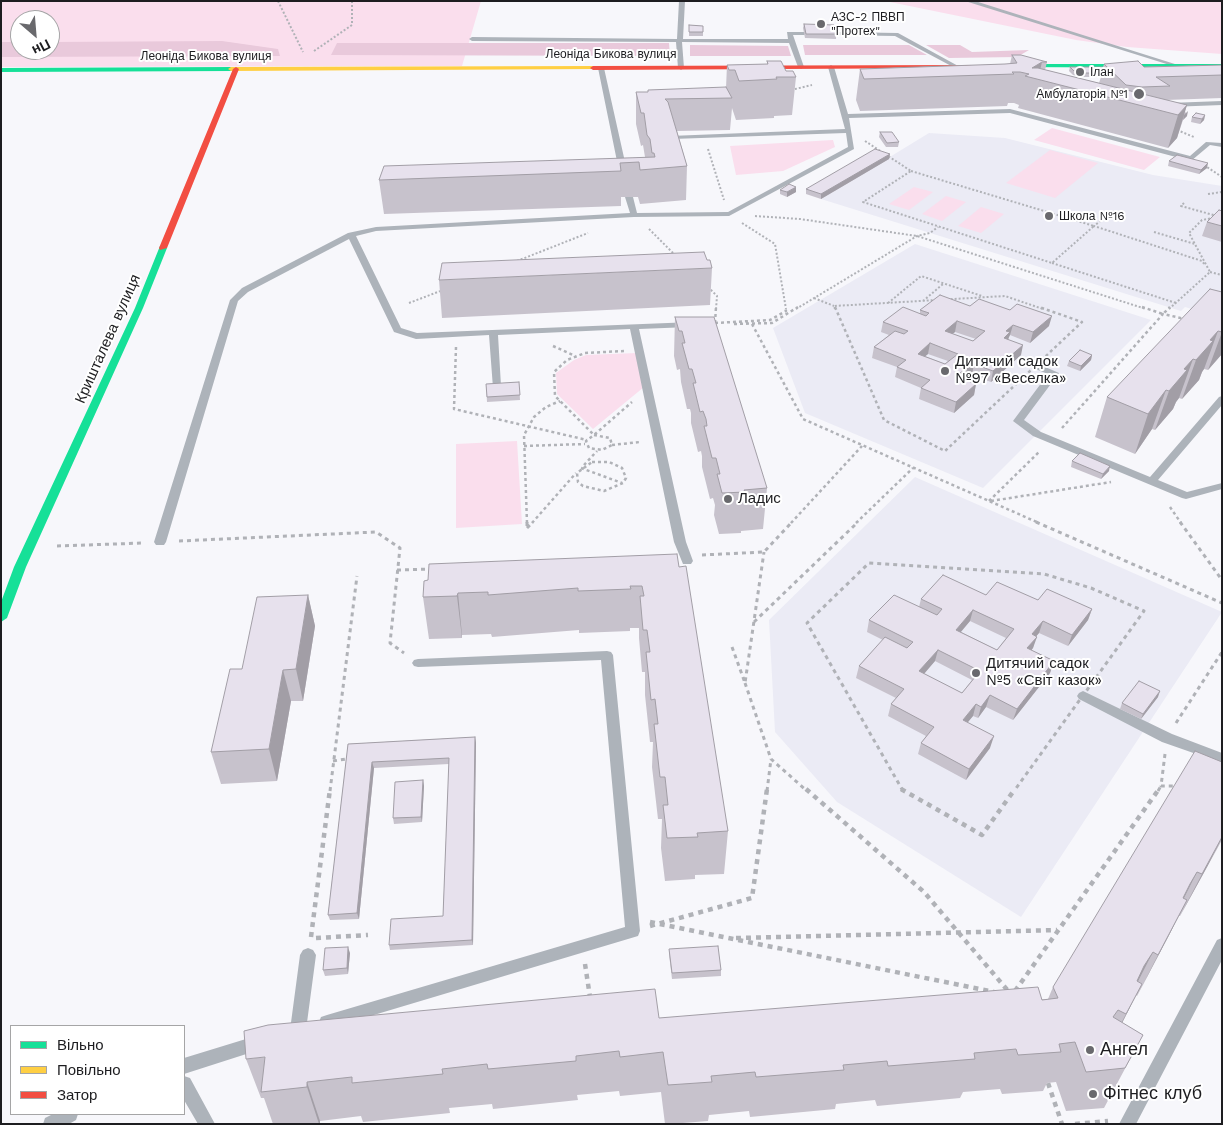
<!DOCTYPE html>
<meta charset="utf-8">
<style>
body{margin:0}
#map{position:relative;width:1223px;height:1125px;overflow:hidden;background:#f7f7fb;font-family:"Work Sans",sans-serif}
canvas{display:block}
.frame{position:absolute;inset:0;border:2px solid #1d1d20;pointer-events:none}
.legend{position:absolute;left:10px;top:1025px;width:175px;height:90px;box-sizing:border-box;background:#fff;border:1px solid #a5a5a6;margin:0;padding:6px 9px;list-style:none;font-size:15px;color:#1d1d20}
.legend li{display:flex;align-items:center;gap:10px;height:25px}
.legend b{width:25px;border:1px solid #a5a5a6}
.north{position:absolute;left:10px;top:10px;width:50px;height:50px;box-sizing:border-box;background:#fff;border:1px solid #a5a5a6;border-radius:50%;rotate:153deg;font-size:14px;font-weight:700;line-height:20px;text-align:center;color:#1d1d20}
.north::after{content:'';display:block;margin:auto;width:18px;height:22px;background:#69696d;clip-path:polygon(50% 0,100% 100%,50% 72%,0 100%)}
</style>
<div id="map">
<canvas width="1223" height="1125"></canvas>
<div class="frame"></div>
<ul class="legend">
<li><b style="height:6px;background:#16e098"></b>Вільно</li>
<li><b style="height:6px;background:#ffcf43"></b>Повільно</li>
<li><b style="height:6px;background:#f24e42"></b>Затор</li>
</ul>
<div class="north">Пн</div>
</div>
<script>
const ctx = document.querySelector('canvas').getContext('2d');
ctx.lineJoin = 'round';
function fillPath(path, color) {
  ctx.fillStyle = color;
  ctx.fill(path, 'evenodd');
}
function poly(rows) {
  const path = new Path2D();
  for (const r of rows) {
    path.moveTo(r[0], r[1]);
    for (let i = 2; i < r.length; i += 2) path.lineTo(r[i], r[i + 1]);
  }
  return path;
}
function stroke(path, color, width, dash) {
  ctx.strokeStyle = color;
  ctx.lineWidth = width;
  ctx.lineCap = dash ? 'butt' : 'round';
  ctx.setLineDash(dash || []);
  ctx.stroke(path);
}
function label(font, color, halo, rows, align = 'center') {
  ctx.font = font + ' "Work Sans",sans-serif';
  ctx.lineWidth = 4;
  ctx.setLineDash([]);
  ctx.textBaseline = 'middle';
  ctx.strokeStyle = halo;
  ctx.fillStyle = color;
  for (const [text, x, y, turn = 0] of rows) {
    ctx.save();
    ctx.translate(x, y);
    ctx.rotate((+turn || 0) * Math.PI / 180);
    ctx.textAlign = isNaN(turn) ? turn : align;
    if (halo) ctx.strokeText(text, 0, 0);
    ctx.fillText(text, 0, 0);
    ctx.restore();
  }
}
fillPath(poly([
 [929,133,1005,138,1153,175,1222,186,1222,318,1185,307,1181,311,821,199],
 [915,244,1151,320,983,488,805,413,773,328],
 [915,477,1222,612,1021,917,837,802,775,732,769,620]
]), '#ebebf5');
fillPath(poly([
 [1,1,481,1,462,66,1,67],
 [20,20,50,20,50,50,20,50],
 [885,1,1222,1,1222,54,1127,47,1076,40],
 [1052,128,1160,157,1144,170,1034,140],
 [833,140,835,147,783,171,736,175,730,146],
 [1050,150,1098,163,1055,198,1006,183],
 [914,187,933,192,909,210,889,204],
 [946,196,966,202,942,221,922,214],
 [981,207,1004,214,981,233,958,226],
 [637,353,644,387,593,429,557,394,556,373,574,360,586,355],
 [517,441,522,524,456,528,456,444]
]), '#fadeed');
fillPath(poly([
 [222,41,278,49,280,56,1,57,1,42,20,42,20,50,50,50,50,42],
 [337,43,669,43,670,56,331,55],
 [690,45,788,46,791,56,690,56],
 [803,45,909,45,927,55,805,55],
 [926,45,960,45,972,52,1029,50,1017,57,949,58]
]), '#e9c9db');
stroke(poly([
 [278,1,303,52],
 [314,51,352,25,352,1],
 [791,90,812,85],
 [1177,130,1194,137],
 [865,141,911,171],
 [708,149,724,200],
 [1204,165,1222,177],
 [911,171,1094,226,1052,263,863,202,911,171],
 [1208,194,1222,192],
 [1184,203,1181,206,1217,216],
 [755,216,800,219,917,236,1146,309],
 [1104,218,1094,226,1202,261,1205,265],
 [742,223,775,244,786,309],
 [649,229,675,255],
 [1154,232,1195,244],
 [517,261,588,233],
 [1052,263,1176,303],
 [1210,272,1222,275],
 [708,287,717,296,716,309],
 [814,298,834,306],
 [923,301,943,284],
 [409,303,443,290],
 [888,303,921,276,982,296],
 [796,309,917,236,930,233,938,227],
 [835,309,834,306,1005,296,1043,309],
 [1169,309,1210,272,1189,233,1202,220,1213,218]
]), '#b0b2b7', 2, [2, 2]);
stroke(poly([
 [835,307,884,420,945,451,1082,322,1039,307],
 [1142,307,1163,314,1170,307],
 [715,323,716,307],
 [715,323,770,320,786,311,785,307],
 [734,324,772,323,798,307],
 [752,324,803,419,1039,523],
 [553,346,575,356],
 [456,347,454,409,587,440],
 [624,351,585,353,567,360,554,372,555,396,594,435,632,402],
 [1062,428,1163,314,1185,319],
 [594,435,610,438,612,445,602,450,589,448,586,441,594,435],
 [612,445,640,442],
 [524,446,585,444],
 [592,462,609,462,622,468,626,478,623,483,604,491,583,486,578,482,577,473,592,462],
 [584,465,597,451],
 [581,468,622,483],
 [989,501,1040,451],
 [991,501,1111,482],
 [1170,507,1181,523],
 [527,523,524,435,534,417,546,407,560,401],
 [532,523,576,473],
 [791,523,862,446],
 [856,523,913,468]
]), '#b0b2b7', 2.5, [3, 3]);
stroke(poly([
 [527,522,527,528],
 [1036,522,1222,603],
 [1180,522,1222,580],
 [527,528,533,522],
 [179,541,376,532,400,548,390,643,404,653],
 [57,546,143,543],
 [702,555,764,552,792,522],
 [397,570,432,569],
 [754,622,858,522],
 [732,647,745,683,764,552],
 [745,683,771,759,807,791],
 [1176,723,1222,652],
 [1165,754,1161,786,1178,786],
 [333,761,346,759],
 [330,791,357,576],
 [767,791,771,759],
 [903,791,807,623,869,563,1044,574,1091,588,1144,611,1014,791],
 [1158,791,1161,786]
]), '#b0b2b7', 3, [4, 4]);
stroke(poly([
 [806,789,924,892,1009,992],
 [901,789,982,835,1015,789],
 [650,922,994,992],
 [650,926,752,898,767,789],
 [311,937,330,789],
 [316,938,368,935],
 [736,938,1057,930],
 [585,964,590,997],
 [1015,991,1159,789],
 [1048,1083,1062,1124],
 [1075,1124,1108,1121]
]), '#b0b2b7', 4.5, [5, 5]);
fillPath(poly([
 [679,1,685,1,683,39,788,39,787,32,806,32,806,34,804,35,793,35,804,67,801,69,798,67,789,43,682,42,684,68,681,70,678,68,676,42,472,41,469,39,472,37,677,39,679,1],
 [965,1,975,1,1178,65,1173,66,965,1],
 [835,32,898,33,960,67,955,68,895,36,833,35,833,33,835,32],
 [831,65,834,67,848,114,1010,109,1190,156,1206,142,1222,143,1222,147,1210,145,1191,161,1010,113,849,118,854,149,729,216,634,217,376,231,356,236,401,328,417,333,693,322,693,326,690,327,639,329,686,542,693,561,691,564,683,564,674,542,630,329,498,335,501,386,496,389,493,388,489,335,416,339,394,332,349,239,248,292,238,301,166,542,164,545,156,545,154,542,230,300,242,288,348,233,376,227,630,213,625,197,629,195,633,197,637,213,728,212,848,147,846,133,672,139,669,137,670,136,845,129,828,67,831,65],
 [601,66,604,68,627,171,623,173,619,171,598,68,601,66],
 [1222,101,1222,105,1169,107,1166,105,1169,103,1222,101],
 [1036,363,1059,373,1024,420,1041,432,1150,477,1219,397,1222,396,1222,405,1158,480,1187,492,1222,483,1222,489,1186,499,1182,498,1033,436,1013,421,1048,374,1033,368,1033,364,1036,363],
 [607,651,611,652,613,655,640,931,638,936,327,1029,321,1027,319,1022,321,1017,327,1015,625,927,601,660,418,667,414,666,412,663,414,660,418,659,607,651],
 [1083,691,1172,734,1222,753,1222,763,1162,742,1079,699,1077,696,1079,693,1083,691],
 [1222,938,1222,960,1136,1124,1119,1124,1217,940,1222,938],
 [308,948,313,950,316,955,306,1030,304,1035,298,1037,292,1035,290,1030,300,955,303,950,308,948],
 [259,1035,265,1038,267,1043,265,1048,184,1074,184,1058,259,1035],
 [184,1076,190,1078,215,1124,198,1124,184,1100,184,1076],
 [53,1114,78,1114,76,1120,69,1124,43,1124,45,1118,53,1114]
]), '#adb3ba');
fillPath(poly([
 [1010,64,1222,64,1222,68,1008,67,1007,66,1010,64],
 [1,68,231,67,234,69,231,71,1,72,1,68],
 [160,246,167,248,143,308,26,567,7,618,1,622,1,602,14,567,135,308,160,246]
]), '#16e098');
fillPath(poly([
 [593,66,595,67,595,69,231,71,228,69,231,67,593,66]
]), '#ffcf43');
fillPath(poly([
 [970,65,972,66,972,68,593,70,590,68,593,66,970,65],
 [236,67,239,69,167,248,160,250,159,248,233,69,236,67]
]), '#f24e42');
fillPath(poly([
 [804,24,836,34,836,39,805,38,803,28],
 [689,25,703,26,703,36,689,36],
 [1012,55,1047,62,1045,70,1099,83,1101,77,1084,77,1073,75,1069,71,1070,67,1103,67,1104,64,1144,67,1222,65,1222,98,1166,100,1187,105,1185,111,1187,116,1183,120,1177,138,1168,148,1018,108,1019,105,1014,103,1008,103,1007,106,860,111,856,100,860,69,1010,64],
 [767,61,796,77,792,115,774,116,774,118,736,120,732,108,730,130,677,131,687,166,686,200,640,204,638,197,621,197,621,206,384,214,379,180,645,157,643,145,641,146,636,124,636,92,648,92,648,90,726,88,727,65,767,64],
 [1205,115,1204,120,1200,124,1191,122,1192,117],
 [880,132,899,142,898,147,886,147,879,137],
 [890,154,889,159,821,199,806,194,806,189],
 [1169,161,1207,168,1199,174,1168,166],
 [780,190,796,192,787,197,780,194],
 [1222,211,1222,242,1202,236,1207,222],
 [712,268,710,305,442,318,439,280],
 [1222,292,1222,354,1208,370,1204,369,1202,372,1199,380,1182,399,1179,398,1176,402,1173,409,1155,430,1152,429,1135,454,1095,437,1107,397],
 [970,306,1049,326,1030,343,1010,335,1008,339,1021,355,991,382,972,375,964,380,976,384,974,395,954,413,919,399,921,388,895,377,897,367,872,358,874,347,889,335,881,332,883,322,920,313,920,310],
 [955,332,976,339,973,341,952,334],
 [928,354,948,361,945,364,925,356],
 [675,317,767,488,763,529,741,531,741,533,719,534,714,515,715,505,713,498,710,499,702,467,702,456,701,451,698,452,691,423,691,413,690,409,687,409,681,382,680,369,677,370,674,356],
 [1092,355,1091,360,1080,371,1067,366,1069,361],
 [519,382,520,400,487,402,486,384],
 [1072,461,1109,471,1101,479,1071,467],
 [679,567,728,831,724,874,695,875,695,879,665,881,661,848,662,819,658,819,652,767,653,742,650,742,645,695,645,672,642,672,639,638,639,628,630,628,630,631,579,633,579,630,492,637,491,634,462,635,462,638,429,639,423,597],
 [308,595,315,626,303,701,291,701,277,781,221,784,211,752,242,669],
 [986,595,1038,600,1092,609,1088,620,1068,646,1039,633,1036,636,1033,648,1031,650,1054,661,1050,673,1013,720,986,707,978,718,973,716,967,722,990,748,966,780,918,754,921,743,926,736,888,716,891,704,896,698,856,678,859,666,883,640,867,632,869,620,919,607,921,599],
 [970,621,1006,638,997,650,961,632],
 [935,661,972,680,962,693,924,674],
 [1158,697,1141,719,1120,709,1122,703],
 [475,737,476,743,473,945,390,950,389,945,443,916,449,764,374,768,359,919,330,920,328,915,348,744],
 [1222,762,1222,840,1180,916,1179,916,1137,996,1136,995,1122,1023,1143,1035,1104,1108,1066,1111,1056,1082,1047,1083,1043,1091,1002,1094,1000,1089,963,1092,960,1098,877,1106,875,1100,836,1104,835,1109,750,1117,749,1111,709,1115,708,1121,670,1124,665,1124,661,1092,620,1096,619,1091,577,1095,578,1100,493,1109,492,1104,449,1108,450,1113,363,1122,361,1116,320,1121,320,1124,273,1124,264,1098,261,1098,246,1059,659,1018,1048,999,1053,987],
 [423,780,424,786,422,822,394,824,393,818],
 [669,949,721,970,721,976,672,979,669,954],
 [350,953,348,974,325,976,323,970]
]), '#c7c2cc');
fillPath(poly([
 [1042,62,1038,79,1032,68],
 [1187,105,1177,138,1168,148,1178,115],
 [1188,111,1187,116,1183,120,1184,115],
 [1205,115,1204,120,1200,124,1202,119],
 [890,154,889,159,821,199,821,194],
 [1208,163,1207,168,1199,174,1201,170],
 [796,187,796,192,787,197,787,192],
 [1052,316,1049,326,1030,343,1033,332],
 [957,321,955,332,943,342,945,331],
 [1013,325,1010,335,1009,337,1007,343,1001,348,1006,331],
 [1218,331,1204,369,1202,372,1199,380,1182,399,1196,360,1210,340],
 [1222,332,1222,354,1208,370],
 [930,343,928,354,916,364,918,354],
 [1023,345,1021,355,991,382,993,371],
 [1092,355,1091,360,1080,371,1081,366],
 [1193,359,1179,398,1176,402,1173,409,1155,430,1169,391,1184,369],
 [974,364,972,375,953,387,955,376],
 [976,384,974,395,954,413,956,402],
 [1166,390,1152,429,1135,454,1148,414],
 [1110,466,1109,471,1101,479,1103,474],
 [458,593,462,635,462,638,457,596],
 [308,595,315,626,303,701,296,669],
 [1092,609,1088,620,1068,646,1072,635],
 [973,610,970,621,953,641,956,630],
 [1043,621,1039,633,1028,646,1032,634],
 [1037,637,1033,648,1024,660,1027,648],
 [938,650,935,661,916,683,919,671],
 [1054,661,1050,673,1013,720,1017,709],
 [283,670,291,701,277,781,269,749],
 [1160,691,1158,697,1141,719,1143,714],
 [990,695,986,707,978,718,981,707],
 [976,704,973,716,960,732,963,720],
 [994,736,990,748,966,780,969,769],
 [475,737,476,743,473,945,472,940],
 [372,762,374,768,359,919,357,913],
 [423,780,424,786,422,822,421,817],
 [1222,838,1207,867,1180,916,1202,874],
 [1197,872,1176,914,1169,926,1190,884],
 [1187,900,1166,941,1137,996,1158,955],
 [348,947,350,953,348,974,347,968],
 [1153,952,1132,993,1122,1012,1144,966],
 [1142,984,1121,1025,1105,1054,1126,1014],
 [307,1082,320,1121,320,1124,319,1124,307,1087]
]), '#a29ea6');
const building = poly([
 [804,24,834,25,836,34,806,34,804,24],
 [689,25,703,26,703,32,689,32,689,25],
 [1012,55,1021,55,1047,62,1042,62,1032,68,1038,68,1187,105,1178,115,1025,76,1029,74,1020,72,1012,72,1014,74,864,79,860,69,1005,64,1017,63,1012,55],
 [767,61,781,61,786,71,793,71,796,77,776,77,777,79,739,81,735,70,729,70,727,65,768,64,767,61],
 [1138,61,1144,67,1222,65,1222,75,1156,77,1170,86,1142,87,1126,85,1104,64,1138,61],
 [1070,67,1103,67,1102,73,1085,73,1074,71,1070,67],
 [726,87,732,98,665,99,668,102,687,166,640,170,639,162,620,163,621,171,379,180,384,166,655,157,654,153,652,153,650,139,647,135,644,113,641,113,636,92,648,92,648,90,726,87],
 [1196,113,1205,115,1202,119,1192,117,1196,113],
 [880,132,892,132,899,142,887,143,880,132],
 [875,149,890,154,821,194,806,189,875,149],
 [1177,155,1208,163,1201,170,1169,161,1177,155],
 [789,184,796,187,787,192,780,190,789,184],
 [1219,210,1222,211,1222,226,1207,222,1219,210],
 [704,252,707,260,710,260,712,268,439,280,442,263,704,252],
 [1210,289,1222,292,1222,332,1218,331,1210,340,1213,341,1196,360,1193,359,1184,369,1187,370,1169,391,1166,390,1148,414,1107,397,1210,289],
 [940,295,970,306,979,299,1010,310,1017,304,1052,316,1033,332,1013,325,1006,331,1010,332,1004,338,1023,345,993,371,974,364,955,376,976,384,956,402,921,388,930,380,897,367,906,360,874,347,895,331,904,334,908,331,883,322,903,307,926,316,929,313,920,310,940,295],
 [957,321,985,331,973,341,945,331,957,321],
 [930,343,958,354,945,364,918,354,930,343],
 [675,317,714,317,767,488,744,490,745,492,722,493,717,474,720,474,716,458,712,458,704,426,707,426,706,419,703,411,700,412,693,383,696,383,692,369,689,369,682,343,685,343,682,331,679,331,675,317],
 [1080,350,1092,355,1081,366,1069,361,1080,350],
 [519,382,520,395,487,397,486,384,519,382],
 [1080,453,1110,466,1103,474,1072,461,1080,453],
 [677,554,679,567,686,566,728,831,697,833,698,837,667,838,663,805,668,805,665,777,660,777,654,724,658,724,655,699,651,700,646,652,650,652,647,630,643,630,640,596,644,596,642,586,630,586,631,589,578,591,578,588,488,595,488,592,458,593,457,596,423,597,424,581,428,580,429,564,677,554],
 [943,575,986,595,997,582,1038,600,1047,589,1092,609,1072,635,1043,621,1032,634,1037,637,1027,648,1054,661,1017,709,990,695,981,707,976,704,963,720,994,736,969,769,921,743,934,727,891,704,904,689,859,666,885,637,907,648,913,642,869,620,894,595,937,615,942,609,921,599,943,575],
 [973,610,1014,629,997,650,956,630,973,610],
 [938,650,980,671,962,693,919,671,938,650],
 [308,595,296,669,283,670,269,749,211,752,230,669,242,669,257,597,308,595],
 [1139,681,1160,691,1143,714,1122,703,1139,681],
 [475,737,472,940,389,945,391,919,443,916,449,758,372,762,357,913,328,915,348,744,475,737],
 [1195,751,1222,762,1222,837,1202,874,1197,872,1190,884,1183,898,1187,900,1158,955,1153,952,1144,966,1137,981,1142,984,1126,1014,1118,1010,1113,1017,1143,1035,1125,1068,1086,1072,1075,1042,1059,1044,1061,1052,1018,1055,1016,1049,974,1053,975,1059,888,1066,887,1061,843,1065,844,1070,756,1077,755,1072,711,1076,712,1082,668,1085,663,1052,620,1057,619,1051,576,1056,576,1061,488,1069,487,1064,442,1069,443,1074,352,1083,352,1077,307,1082,307,1087,261,1092,265,1057,246,1059,244,1031,268,1025,655,989,659,1018,1038,987,1042,1000,1058,998,1053,987,1195,751],
 [423,780,421,817,393,818,395,782,423,780],
 [718,946,721,970,672,973,669,949,718,946],
 [348,947,347,968,323,970,325,948,348,947]
]);
fillPath(building, '#e7e1ed');
stroke(building, '#a29ea6', 1);
for (const [x, y, r, color] of [
 [821,24,5,"#69696d"],
 [1080,72,5,"#69696d"],
 [1139,94,6,"#69696d"],
 [1049,216,5,"#69696d"],
 [945,371,5,"#69696d"],
 [728,499,5,"#69696d"],
 [976,673,5,"#69696d"],
 [1090,1050,5,"#69696d"],
 [1093,1094,5,"#69696d"]
]) {
  const dot = new Path2D();
  dot.arc(x, y, r, 0, 2 * Math.PI);
  ctx.fillStyle = color;
  ctx.fill(dot);
  stroke(dot, '#fff', 2);
}
label('12px', '#1d1d20', '#fff', [
 ["АЗС-2 ПВВП",831,17],
 ["\"Протех\"",831,31],
 ["Ілан",1090,72],
 ["Амбулаторія №1",1128,94,"right"],
 ["Школа №16",1059,216]
], 'left');
label('12px', '#1d1d20', '#fff', [
 ["Леоніда Бикова вулиця",611,54],
 ["Леоніда Бикова вулиця",206,56]
]);
label('15px', '#1d1d20', '#fff', [
 ["Кришталева вулиця",108,339,-66]
]);
label('15px', '#1d1d20', '#fff', [
 ["Дитячий садок",955,362],
 ["№97 «Веселка»",955,379],
 ["Ладис",738,499],
 ["Дитячий садок",986,664],
 ["№5 «Світ казок»",986,681]
], 'left');
label('18px', '#1d1d20', '#fff', [
 ["Ангел",1100,1050],
 ["Фітнес клуб",1103,1094]
], 'left');
</script>
